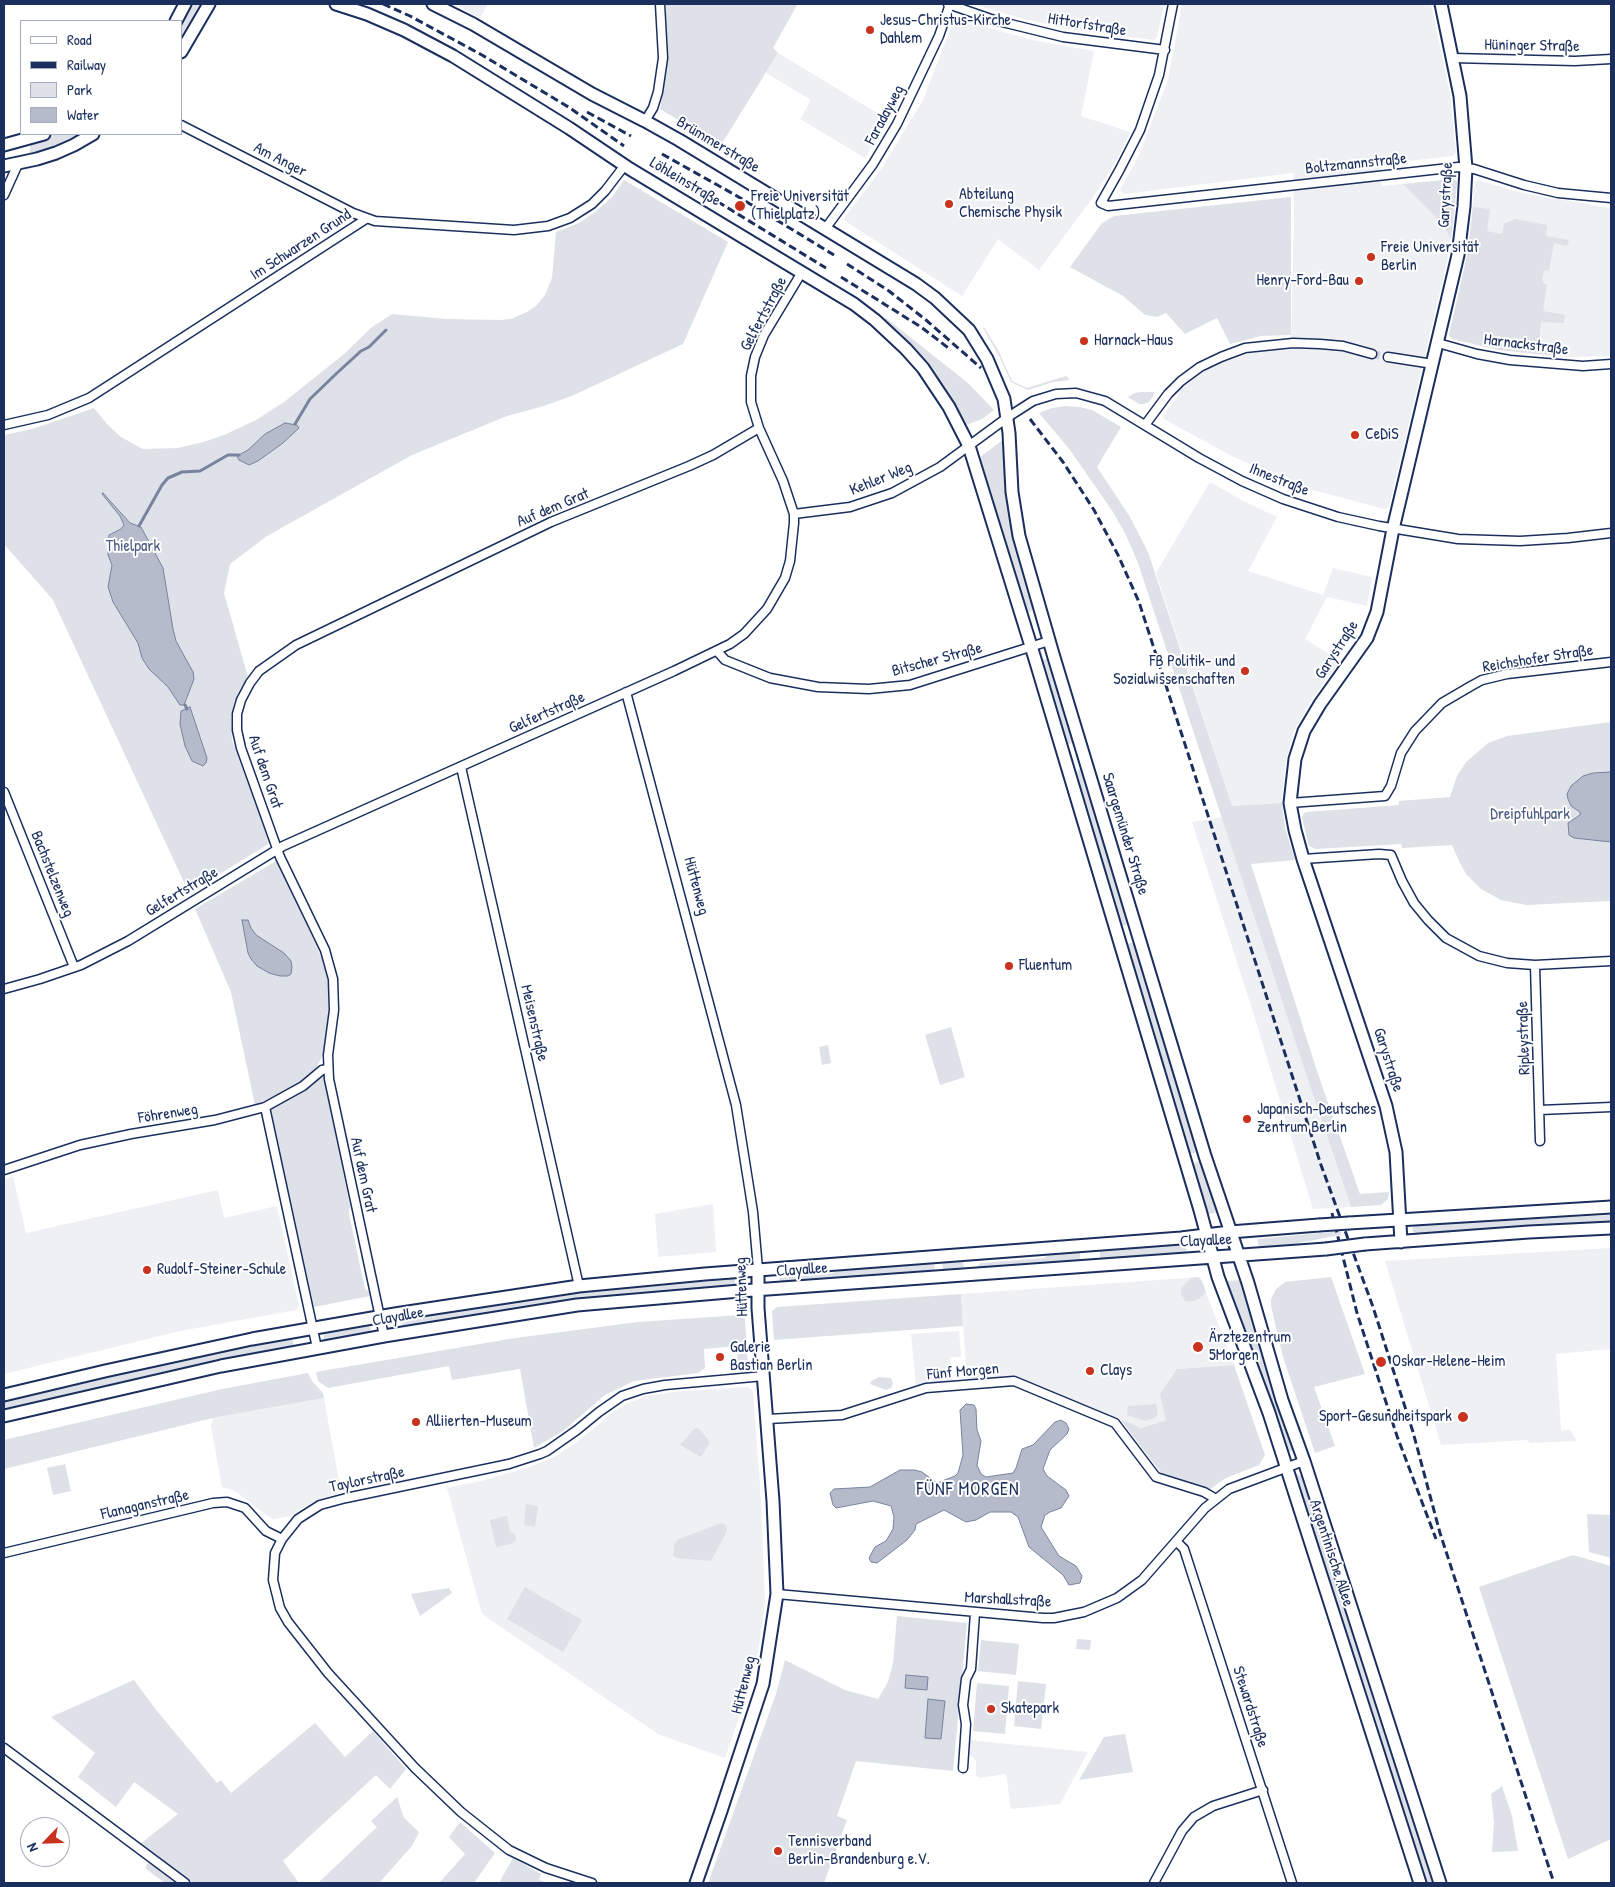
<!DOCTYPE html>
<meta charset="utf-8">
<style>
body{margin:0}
#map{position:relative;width:1615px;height:1887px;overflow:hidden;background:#fff;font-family:"Patrick Hand",sans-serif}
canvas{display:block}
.frame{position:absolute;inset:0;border:5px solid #1b2f5e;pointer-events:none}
.legend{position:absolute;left:20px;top:20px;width:162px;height:115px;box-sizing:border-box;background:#fff;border:1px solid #a4acbf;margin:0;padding:6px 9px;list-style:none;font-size:15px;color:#1b2f5e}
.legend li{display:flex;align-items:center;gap:10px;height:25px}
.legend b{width:25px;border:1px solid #a4acbf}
.north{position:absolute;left:20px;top:1817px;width:50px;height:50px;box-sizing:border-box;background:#fff;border:1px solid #a4acbf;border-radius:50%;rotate:246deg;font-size:14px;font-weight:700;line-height:20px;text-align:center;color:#1b2f5e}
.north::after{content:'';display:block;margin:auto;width:18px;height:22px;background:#c8321e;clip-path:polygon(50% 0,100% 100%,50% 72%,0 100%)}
</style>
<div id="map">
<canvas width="1615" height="1887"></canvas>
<div class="frame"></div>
<ul class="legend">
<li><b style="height:6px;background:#fff"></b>Road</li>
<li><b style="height:6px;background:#1b2f5e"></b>Railway</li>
<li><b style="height:14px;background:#dee1e7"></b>Park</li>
<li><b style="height:14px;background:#b5bbca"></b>Water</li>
</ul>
<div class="north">N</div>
</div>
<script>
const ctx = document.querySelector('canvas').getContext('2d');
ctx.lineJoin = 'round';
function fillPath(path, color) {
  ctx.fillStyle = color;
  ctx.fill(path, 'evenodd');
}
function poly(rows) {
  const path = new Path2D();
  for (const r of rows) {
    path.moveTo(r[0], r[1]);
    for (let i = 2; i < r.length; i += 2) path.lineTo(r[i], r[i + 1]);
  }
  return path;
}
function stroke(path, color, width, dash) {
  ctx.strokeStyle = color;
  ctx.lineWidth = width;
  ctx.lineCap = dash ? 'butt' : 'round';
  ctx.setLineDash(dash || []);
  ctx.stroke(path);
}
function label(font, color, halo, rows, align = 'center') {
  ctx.font = font + ' "Patrick Hand",sans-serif';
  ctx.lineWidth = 4;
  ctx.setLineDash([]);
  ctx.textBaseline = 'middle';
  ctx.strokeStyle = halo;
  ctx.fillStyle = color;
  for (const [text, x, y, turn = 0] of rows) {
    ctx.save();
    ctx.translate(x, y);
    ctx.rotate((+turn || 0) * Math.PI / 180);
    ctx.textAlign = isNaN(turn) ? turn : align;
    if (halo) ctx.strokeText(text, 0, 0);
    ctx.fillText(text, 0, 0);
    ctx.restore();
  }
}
fillPath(poly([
 [455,4,488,4,480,18],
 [972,4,1164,4,1157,37,1154,40,1069,29,1024,19],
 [1182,4,1431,4,1450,94,1456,152,1453,156,1381,164,1382,186,1454,179,1457,182,1454,218,1447,262,1389,507,1384,509,1313,490,1273,475,1230,455,1164,419,1163,416,1178,396,1178,391,1196,376,1215,365,1250,353,1291,348,1294,212,1293,173,1124,194,1120,190,1139,155,1168,80],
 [958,19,1032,40,1094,51,1081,116,1130,132,1119,156,1094,196,1039,270,998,239,962,296,845,221,845,217,880,171,923,100,954,20],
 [778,53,889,120,865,158,800,119,811,100,766,73],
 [1478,180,1522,193,1611,208,1611,356,1575,357,1543,355,1499,350,1452,339,1449,335,1468,251,1475,182],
 [1210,482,1243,501,1277,517,1248,571,1323,595,1333,568,1372,577,1367,606,1327,597,1305,639,1340,661,1311,701,1294,731,1285,764,1282,803,1232,806,1156,573],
 [1222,817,1307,1077,1351,1207,1313,1209,1253,1012,1192,822],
 [13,1176,26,1233,218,1190,224,1218,277,1206,299,1306,296,1310,180,1331,4,1374,4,1180],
 [713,1204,716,1252,658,1257,655,1214],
 [1611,1248,1611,1349,1556,1354,1561,1430,1570,1430,1577,1441,1529,1443,1528,1440,1441,1445,1385,1261],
 [1200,1277,1234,1365,1177,1369,1166,1420,1141,1428,1014,1376,967,1380,961,1294],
 [959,1331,961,1357,950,1357,953,1382,930,1382,916,1386,911,1334],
 [748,1387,753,1391,761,1499,765,1603,758,1652,751,1683,725,1758,658,1734,482,1614,447,1488,481,1481,530,1467,554,1457,577,1442,617,1409,631,1402,646,1396,682,1391],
 [324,1398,340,1487,338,1493,315,1501,288,1517,273,1519,266,1515,235,1491,222,1487,211,1426,213,1418],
 [969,1740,1088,1752,1060,1804,1011,1809,1006,1774,980,1778,976,1776,976,1761,968,1752]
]), '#eff0f4');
fillPath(poly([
 [190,4,204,4,181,43,181,21],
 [666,4,795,4,797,5,773,48,778,53,721,145,660,109,666,67],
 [56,134,84,134,50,150,31,156,29,154,31,143],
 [1454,179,1457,182,1451,239,1444,226,1435,216,1403,184],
 [624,180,728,242,683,344,574,395,544,406,507,416,412,455,267,536,230,564,224,593,248,677,239,691,234,703,231,716,232,740,270,843,189,893,53,600,4,544,4,435,32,429,94,408,107,424,121,437,143,449,178,448,203,442,224,435,256,420,284,402,344,354,372,327,392,314,447,319,500,320,511,319,527,312,537,305,545,295,552,278,556,232,579,223,595,212,612,197],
 [1291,197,1291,335,1261,336,1230,344,1217,318,1185,334,1166,313,1157,317,1145,315,1123,296,1070,267,1102,223,1114,216],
 [1473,207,1490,209,1487,231,1502,234,1504,224,1515,219,1547,225,1546,236,1569,240,1567,246,1554,243,1549,271,1547,270,1544,271,1542,280,1544,284,1547,284,1543,311,1565,315,1564,323,1541,322,1539,346,1562,348,1561,356,1499,350,1452,339,1449,335,1468,251],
 [886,318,968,383,994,410,982,419,966,425,936,374,917,351,884,319],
 [984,327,998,350,1012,381,1027,388,1066,376,1070,380,1053,382,1028,390,1011,382,1000,358,983,328],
 [1141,392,1154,392,1155,393,1149,402,1144,404,1139,404,1128,397,1135,393],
 [1065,406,1080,407,1092,410,1121,427,1097,467,1130,517,1148,552,1232,806,1282,803,1285,828,1295,860,1251,864,1318,1074,1360,1194,1389,1192,1388,1199,1381,1205,1351,1207,1307,1077,1138,563,1126,535,1113,512,1070,450,1039,413,1052,408],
 [1004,439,1005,481,1012,529,1034,610,1027,613,980,457],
 [1049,658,1074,742,1067,745,1041,660],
 [1611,722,1611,901,1526,905,1501,900,1481,889,1466,874,1459,861,1452,845,1402,848,1401,844,1316,849,1309,846,1302,818,1304,813,1307,812,1399,805,1399,801,1450,797,1457,776,1466,762,1488,743,1507,736],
 [1079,769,1083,772,1128,921,1126,925,1122,926,1120,923,1075,774],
 [276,861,317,947,324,964,328,983,329,1018,323,1055,315,1070,302,1081,287,1090,255,1105,231,992,195,909],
 [1129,943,1133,943,1135,945,1197,1148,1195,1153,1191,1153,1189,1151,1127,946],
 [951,1027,965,1077,940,1085,925,1035],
 [828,1045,831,1063,822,1065,819,1047],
 [322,1077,326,1078,327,1094,350,1206,349,1214,365,1289,369,1292,370,1296,314,1307,271,1109,292,1098],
 [1199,1161,1202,1164,1216,1213,1208,1214,1194,1166,1195,1163],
 [1611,1215,1611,1221,1417,1233,1413,1232,1412,1229,1415,1225],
 [1341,1231,1341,1235,1292,1244,1259,1247,1257,1239],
 [1185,1244,1187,1252,1100,1259,1100,1250],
 [1080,1251,1080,1260,977,1268,980,1263,1044,1258,1049,1254],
 [963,1260,964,1269,943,1270,942,1262],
 [934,1262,935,1271,780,1283,779,1278,828,1274,846,1269],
 [735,1276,735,1287,652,1292,569,1301,403,1328,401,1318,568,1292],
 [1198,1277,1202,1281,1206,1292,1199,1299,1189,1302,1185,1301,1181,1294,1182,1287,1191,1278],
 [1331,1277,1365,1374,1314,1387,1335,1446,1315,1453,1283,1357,1271,1306,1271,1299,1276,1289,1285,1282],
 [1241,1280,1293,1446,1293,1449,1290,1452,1287,1451,1269,1395,1226,1281],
 [961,1294,963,1326,774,1340,772,1311,777,1307],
 [740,1315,745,1319,748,1366,742,1370,738,1370,737,1346,704,1349,705,1368,698,1373,634,1381,605,1395,563,1431,534,1448,520,1369,452,1380,449,1366,328,1388,318,1381,316,1372,515,1338,638,1322],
 [370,1324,371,1333,327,1341,324,1340,324,1332],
 [292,1337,294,1347,192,1367,4,1411,4,1401,235,1348],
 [1234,1365,1265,1455,1259,1465,1226,1478,1210,1489,1162,1474,1120,1419,1141,1428,1166,1420,1160,1394,1177,1369],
 [308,1373,312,1381,323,1393,324,1398,213,1418,4,1469,4,1440,222,1389],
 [879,1377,891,1378,893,1383,891,1388,886,1390,870,1384,871,1381],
 [1156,1404,1158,1414,1155,1418,1145,1421,1127,1415,1128,1406],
 [695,1428,699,1429,710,1442,701,1457,680,1445],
 [65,1464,71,1491,53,1495,47,1468],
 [1297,1474,1303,1477,1434,1883,1426,1883,1296,1478],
 [526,1504,538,1506,535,1527,524,1525],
 [1587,1514,1611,1515,1611,1558,1589,1552],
 [507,1516,510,1531,515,1534,516,1540,511,1544,496,1547,490,1520],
 [721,1523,726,1525,727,1531,711,1561,677,1558,673,1555,674,1544,679,1539],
 [1573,1555,1611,1566,1611,1839,1568,1859,1479,1587],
 [525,1587,582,1620,563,1652,507,1619],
 [449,1588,452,1593,420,1616,411,1594],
 [897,1616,967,1623,953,1771,856,1761,837,1816,847,1820,824,1883,708,1883,776,1694,785,1660,845,1690,878,1699,888,1682,893,1663],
 [1077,1639,1091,1640,1090,1650,1076,1649],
 [981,1640,1019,1644,1016,1675,978,1671],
 [134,1680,157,1711,217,1783,221,1780,231,1793,315,1723,345,1757,373,1731,406,1769,390,1789,376,1775,283,1861,299,1883,193,1883,140,1844,178,1814,134,1782,116,1807,78,1777,95,1753,51,1717],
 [1018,1681,1046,1684,1041,1729,1014,1726],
 [977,1683,1009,1686,1005,1734,973,1731],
 [1125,1734,1133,1772,1079,1780,1104,1737],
 [1502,1786,1512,1816,1518,1851,1492,1852,1494,1822,1491,1794],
 [397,1797,404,1818,419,1832,412,1846,379,1883,318,1883,377,1827,371,1821],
 [460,1822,495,1853,474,1883,439,1883,465,1854,449,1837],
 [513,1858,541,1874,539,1880,549,1883,503,1883,500,1881],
 [149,1863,151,1864,177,1883,165,1883,146,1869,146,1865]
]), '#dee1e7');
const water = poly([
 [285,423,297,425,299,428,283,443,258,461,249,465,239,460,237,456,248,450,265,434,285,423],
 [103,493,130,523,141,527,163,568,173,629,176,641,193,672,194,679,184,705,180,705,168,687,149,669,142,658,138,643,113,602,108,587,112,565,108,555,109,535,121,529,124,525,120,516,102,494,103,493],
 [190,707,207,758,206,763,203,766,192,761,185,746,180,724,181,711,190,707],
 [1611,772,1611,842,1574,838,1569,835,1568,823,1580,815,1580,812,1571,806,1568,799,1567,794,1571,786,1583,776,1593,773,1611,772],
 [242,920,248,920,251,928,256,935,284,953,291,961,292,967,291,974,288,976,280,976,269,973,257,966,251,959,248,953,242,920],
 [966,1404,974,1405,976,1409,977,1430,981,1441,977,1465,981,1474,986,1477,1013,1473,1016,1468,1022,1449,1033,1445,1055,1422,1061,1420,1066,1423,1069,1429,1067,1434,1050,1450,1043,1469,1047,1476,1066,1490,1069,1496,1061,1508,1050,1512,1045,1515,1041,1527,1059,1556,1076,1566,1082,1576,1080,1583,1069,1585,1063,1575,1029,1547,1018,1517,1011,1512,990,1512,976,1520,966,1522,944,1510,916,1524,915,1530,907,1540,877,1563,871,1562,869,1558,875,1547,886,1541,893,1529,894,1517,891,1506,873,1501,836,1508,833,1505,830,1493,834,1489,870,1487,900,1470,915,1470,922,1472,937,1483,955,1476,958,1473,963,1455,960,1410,966,1404],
 [906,1675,928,1677,927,1690,905,1688,906,1675],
 [928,1699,945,1701,941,1739,925,1738,928,1699]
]);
fillPath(water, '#b5bbca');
stroke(water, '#77839f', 1);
stroke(poly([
 [295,424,310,399,337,373,361,351,369,347,386,330],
 [139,526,162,485,168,478,182,472,200,471,228,455,239,455],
 [185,705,187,709]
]), '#77839f', 3);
stroke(poly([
 [1372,354,1388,357]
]), '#d1d5df', 8, [8, 4]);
const street = poly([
 [948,4,994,20,1063,37,1165,50],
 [1173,4,1159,75,1140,130,1120,169,1101,203,1108,206,1458,167,1474,169,1524,185,1558,193,1611,198],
 [1453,58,1575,61,1611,59],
 [645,121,653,108,658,92,663,58,660,4],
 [181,125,353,213,375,221,514,230,548,226,570,218,592,204,605,191,625,165],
 [4,195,18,164],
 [825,229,873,164,897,124,939,36,950,4],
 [1438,343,1477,354,1510,360,1583,366,1611,364],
 [1388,357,1433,364],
 [4,425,48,415,89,398,366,219],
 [1145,425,1168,394,1181,381,1200,367,1221,357,1245,348,1293,343,1320,344,1343,346,1372,354],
 [794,514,850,507,892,493,940,467,1008,417,1033,401,1056,394,1076,393,1105,401,1199,458,1242,481,1283,499,1338,517,1379,526,1458,539,1520,541,1568,538,1611,533],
 [717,651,725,660,770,678,818,687,869,689,910,685,1049,641],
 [626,692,736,1105,753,1212,758,1269],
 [461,767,579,1286],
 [4,792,74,967],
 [1290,803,1385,796,1391,786,1401,753,1415,731,1442,703,1471,686,1482,680,1507,674,1611,662],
 [1303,859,1379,854,1391,855,1402,881,1414,903,1428,920,1446,938,1479,956,1507,963,1535,965,1611,961],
 [1535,965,1540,1141],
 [4,989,40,979,81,965,128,941,283,846,674,671,730,644,744,634,767,609,785,578,790,561,794,523,794,514,783,481,759,428,751,402,751,376,755,357,764,335,802,272],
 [265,1107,317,1348],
 [1540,1110,1611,1107],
 [4,1170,80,1145,131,1134,215,1120,265,1107,303,1086,322,1070,328,1069],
 [384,1336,329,1079,328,1055,334,1010,333,979,325,950,280,857,241,748,237,730,237,714,241,700,250,683,259,671,296,645,551,522,689,466,713,455,759,428],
 [768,1419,842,1415,926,1388,1014,1381,1115,1423,1156,1477,1204,1492,1216,1499],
 [1177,1542,1184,1549,1292,1883],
 [4,1553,213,1503,227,1502,245,1508,266,1531,282,1539],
 [777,1594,1043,1618,1054,1618,1084,1612,1117,1598,1142,1580,1205,1508,1229,1489,1304,1461],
 [4,1748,185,1883],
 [963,1768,966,1724,963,1705,966,1679,971,1669,975,1613],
 [592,1883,546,1868,509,1850,461,1812,415,1768,328,1673,288,1622,280,1608,273,1580,275,1553,282,1539,298,1519,320,1505,346,1498,509,1464,540,1454,547,1451,577,1430,599,1412,622,1396,643,1389,665,1385,764,1376],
 [1154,1883,1182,1831,1194,1817,1213,1806,1263,1790]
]);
const secondary = poly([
 [336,4,367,14,404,30,453,56,569,128,630,169,854,304,875,320,906,349,923,368,949,407,969,446,1035,659,1200,1210,1218,1277,1269,1413,1420,1883],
 [433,4,473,24,592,94,645,121,679,140,916,284,935,298,969,330,987,359,1004,399,1009,433,1012,492,1019,536,1053,654,1205,1156,1248,1283,1282,1400,1304,1461,1440,1883],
 [176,21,185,4],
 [181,52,209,4],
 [4,145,44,134],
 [4,166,37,159,56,153,74,145,93,134],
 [1349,1223,1611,1207],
 [1401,1242,1396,1152,1386,1106,1303,859,1295,830,1290,803,1295,759,1304,731,1320,704,1367,638,1377,612,1393,529,1458,255,1464,206,1466,168,1460,96,1441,4],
 [1365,1244,1529,1232,1611,1228],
 [4,1395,105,1371,252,1339,395,1314,579,1286,705,1274,1181,1238,1230,1232,1319,1225],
 [4,1416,221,1366,384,1336,577,1305,740,1291,1326,1249],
 [696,1883,721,1811,763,1684,777,1594,773,1501,758,1308,758,1269]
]);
stroke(street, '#1b2f5e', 11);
stroke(secondary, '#1b2f5e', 15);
stroke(street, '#fff', 8);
stroke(secondary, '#fff', 11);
stroke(poly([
 [383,4,410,16,482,55,570,108,624,146],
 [587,112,631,136],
 [662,154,737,196,834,255],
 [656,164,826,268],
 [847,264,889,291,926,320,981,368],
 [841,277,921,327,951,350],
 [1030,419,1063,462,1094,510,1118,555,1139,602,1321,1165,1373,1307,1413,1432,1440,1533,1554,1883],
 [1332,1213,1357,1313,1397,1436,1436,1539]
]), '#1b2f5e', 3, [8, 4]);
const secondaryBridge = poly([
 [1319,1225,1349,1223],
 [1326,1249,1365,1244]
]);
stroke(secondaryBridge, '#1b2f5e', 15, []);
stroke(secondaryBridge, '#fff', 11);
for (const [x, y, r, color] of [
 [870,30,5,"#c8321e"],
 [949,204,5,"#c8321e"],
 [740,206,6,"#c8321e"],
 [1371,257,5,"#c8321e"],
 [1359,281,5,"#c8321e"],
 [1084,341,5,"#c8321e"],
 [1355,435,5,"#c8321e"],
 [1245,671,5,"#c8321e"],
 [1009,966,5,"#c8321e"],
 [1247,1119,5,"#c8321e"],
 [147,1270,5,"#c8321e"],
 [1198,1347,6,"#c8321e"],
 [720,1357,5,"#c8321e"],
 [1381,1362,6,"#c8321e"],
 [1090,1371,5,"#c8321e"],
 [1463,1417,6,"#c8321e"],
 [416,1422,5,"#c8321e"],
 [991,1709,5,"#c8321e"],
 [778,1851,5,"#c8321e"]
]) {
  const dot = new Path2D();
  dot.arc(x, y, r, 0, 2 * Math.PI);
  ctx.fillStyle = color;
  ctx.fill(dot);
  stroke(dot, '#fff', 2);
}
label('16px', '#1b2f5e', '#fff', [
 ["Jesus-Christus-Kirche",880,21],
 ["Dahlem",880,39],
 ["Abteilung",959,195],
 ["Chemische Physik",959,213],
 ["Freie Universität",751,197],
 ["(Thielplatz)",751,215],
 ["Freie Universität",1381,248],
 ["Berlin",1381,266],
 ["Henry-Ford-Bau",1349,281,"right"],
 ["Harnack-Haus",1094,341],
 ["CeDiS",1365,435],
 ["FB Politik- und",1235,662,"right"],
 ["Sozialwissenschaften",1235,680,"right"],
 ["Fluentum",1019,966],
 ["Japanisch-Deutsches",1257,1110],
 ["Zentrum Berlin",1257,1128],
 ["Rudolf-Steiner-Schule",157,1270],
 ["Ärztezentrum",1209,1338],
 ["5Morgen",1209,1356],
 ["Galerie",730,1348],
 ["Bastian Berlin",730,1366],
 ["Oskar-Helene-Heim",1392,1362],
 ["Clays",1100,1371],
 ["Sport-Gesundheitspark",1452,1417,"right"],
 ["Alliierten-Museum",426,1422],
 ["Skatepark",1001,1709],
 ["Tennisverband",788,1842],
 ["Berlin-Brandenburg e.V.",788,1860]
], 'left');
label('16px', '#1b2f5e', '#fff', [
 ["Hittorfstraße",1087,25,9],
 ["Hüninger Straße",1532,46,1],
 ["Faradayweg",885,115,-62],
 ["Brümmerstraße",718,145,31],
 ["Am Anger",280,160,27],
 ["Boltzmannstraße",1356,164,-6],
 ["Löhleinstraße",685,182,31],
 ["Garystraße",1446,195,-87],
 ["Im Schwarzen Grund",301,245,-33],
 ["Gelfertstraße",764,314,-62],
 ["Harnackstraße",1526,345,7],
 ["Kehler Weg",881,479,-22],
 ["Ihnestraße",1279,480,22],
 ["Auf dem Grat",553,508,-23],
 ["Garystraße",1337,650,-57],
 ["Reichshofer Straße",1538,659,-9],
 ["Bitscher Straße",937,660,-15],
 ["Gelfertstraße",547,713,-24],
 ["Auf dem Grat",265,772,71],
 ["Saargemünder Straße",1125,834,73],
 ["Bachstelzenweg",52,874,68],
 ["Hüttenweg",696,886,75],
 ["Gelfertstraße",182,892,-31],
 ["Meisenstraße",534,1023,77],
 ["Ripleystraße",1524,1038,-92],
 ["Garystraße",1388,1060,72],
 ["Föhrenweg",168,1114,-9],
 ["Auf dem Grat",363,1175,78],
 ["Clayallee",1206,1241,-3],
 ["Clayallee",802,1270,-4],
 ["Hüttenweg",742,1287,-92],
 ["Clayallee",398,1317,-10],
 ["Fünf Morgen",963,1372,-5],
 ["Taylorstraße",367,1480,-12],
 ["Flanaganstraße",145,1505,-13],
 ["Argentinische Allee",1331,1553,72],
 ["Marshallstraße",1008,1600,3],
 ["Hüttenweg",744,1685,-76],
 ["Stewardstraße",1250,1707,72]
]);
label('16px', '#4c5c80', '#fff', [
 ["Thielpark",133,547],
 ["Dreipfuhlpark",1530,815]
]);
ctx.letterSpacing = '1px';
label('18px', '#1b2f5e', '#fff', [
 ["FÜNF MORGEN",968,1490]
]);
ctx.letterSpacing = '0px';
</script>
